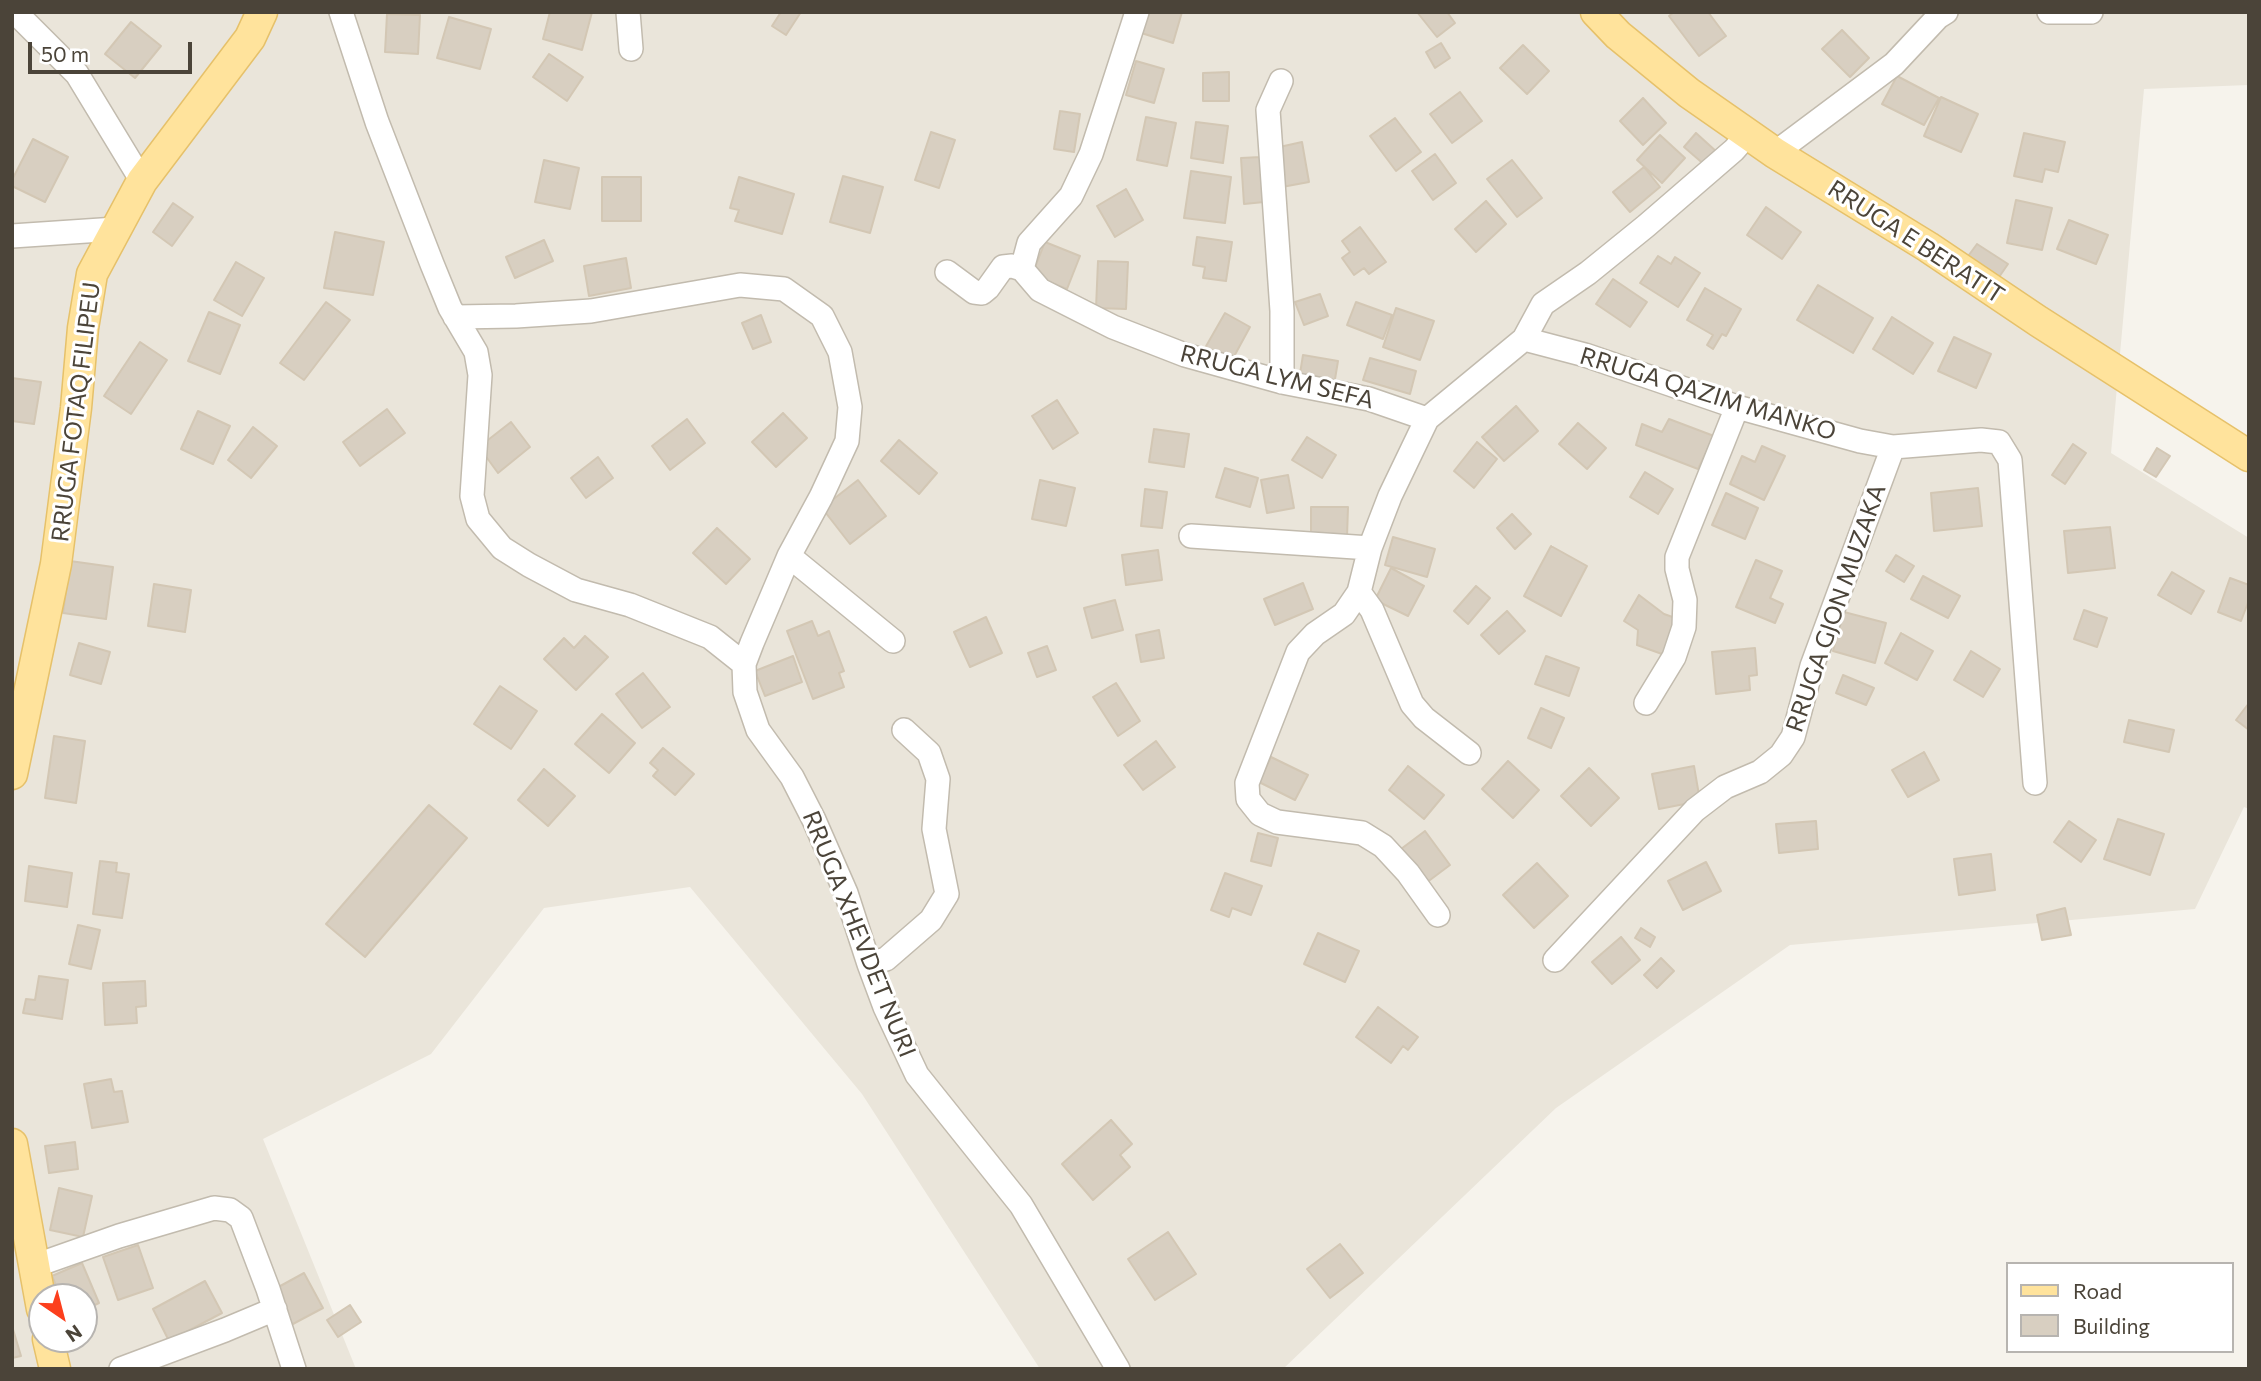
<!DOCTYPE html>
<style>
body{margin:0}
#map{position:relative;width:2261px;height:1381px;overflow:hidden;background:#f6f3ec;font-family:Commissioner,sans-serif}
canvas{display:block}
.frame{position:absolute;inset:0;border:14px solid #4b4439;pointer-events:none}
.legend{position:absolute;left:2006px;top:1262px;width:228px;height:91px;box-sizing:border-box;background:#fff;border:2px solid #b7b4b0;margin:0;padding:9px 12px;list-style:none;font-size:21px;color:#4b4439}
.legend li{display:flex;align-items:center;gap:14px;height:35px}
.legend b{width:35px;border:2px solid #b7b4b0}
.north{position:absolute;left:28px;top:1283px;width:70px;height:70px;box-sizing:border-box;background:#fff;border:2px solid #b7b4b0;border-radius:50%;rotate:145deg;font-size:19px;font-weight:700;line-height:28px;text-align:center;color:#4b4439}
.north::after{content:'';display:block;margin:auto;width:24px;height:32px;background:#fc3f1d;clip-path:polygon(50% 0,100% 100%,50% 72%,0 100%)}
.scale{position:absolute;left:28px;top:42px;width:164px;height:32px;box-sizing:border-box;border:4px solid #4b4439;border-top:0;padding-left:9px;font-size:21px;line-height:24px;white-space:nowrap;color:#4b4439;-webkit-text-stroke:5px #fff;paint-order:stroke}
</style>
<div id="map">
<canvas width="2261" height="1381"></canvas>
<div class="frame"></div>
<ul class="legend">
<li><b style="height:9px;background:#ffe39c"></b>Road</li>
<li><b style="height:19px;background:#d8cfc1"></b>Building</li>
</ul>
<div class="north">N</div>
<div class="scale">50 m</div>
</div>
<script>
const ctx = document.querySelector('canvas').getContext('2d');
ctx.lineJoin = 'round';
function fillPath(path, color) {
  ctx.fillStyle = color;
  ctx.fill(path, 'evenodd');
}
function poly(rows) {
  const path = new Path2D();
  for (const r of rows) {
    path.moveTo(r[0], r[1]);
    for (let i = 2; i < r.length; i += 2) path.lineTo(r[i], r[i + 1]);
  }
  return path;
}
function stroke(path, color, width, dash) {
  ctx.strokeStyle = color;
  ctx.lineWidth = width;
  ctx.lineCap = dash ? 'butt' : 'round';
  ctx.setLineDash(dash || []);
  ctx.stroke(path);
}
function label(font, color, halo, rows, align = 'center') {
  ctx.font = font + ' Commissioner,sans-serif';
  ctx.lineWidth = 6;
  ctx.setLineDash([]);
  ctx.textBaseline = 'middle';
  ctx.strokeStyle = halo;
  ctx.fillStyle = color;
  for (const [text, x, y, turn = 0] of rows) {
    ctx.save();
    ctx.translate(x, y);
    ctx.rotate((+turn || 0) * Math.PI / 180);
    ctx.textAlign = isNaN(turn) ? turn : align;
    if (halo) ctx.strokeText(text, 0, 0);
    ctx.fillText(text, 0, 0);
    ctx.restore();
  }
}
fillPath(poly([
 [12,12,2249,12,2249,85,2144,89,2111,453,2249,538,2249,809,2244,807,2195,909,1790,945,1556,1108,1283,1369,1040,1369,862,1094,690,887,544,908,431,1054,263,1139,356,1369,12,1369],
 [42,1297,84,1297,84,1339,42,1339]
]), '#eae5da');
const building = poly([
 [550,12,592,12,582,50,543,39,550,12],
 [781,12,801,12,786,35,772,26,781,12],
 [1141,12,1182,12,1173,43,1135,31,1141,12],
 [1417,12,1447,12,1455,23,1437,37,1417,12],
 [1674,12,1708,12,1726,36,1699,56,1669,16,1674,12],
 [387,14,420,15,418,54,385,52,387,14],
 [449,17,491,29,480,69,437,58,449,17],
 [131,22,161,46,135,78,105,54,131,22],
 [1842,30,1869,58,1850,77,1822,49,1842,30],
 [1441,43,1450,58,1435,68,1426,52,1441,43],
 [1523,45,1549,71,1527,94,1500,68,1523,45],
 [549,54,583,77,567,101,533,77,549,54],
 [1136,61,1164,69,1154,103,1126,95,1136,61],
 [1229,72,1229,101,1203,101,1203,73,1229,72],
 [1897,76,1939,98,1924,125,1882,104,1897,76],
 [1460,92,1482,121,1452,143,1430,114,1460,92],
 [1941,97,1978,114,1961,152,1924,136,1941,97],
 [1643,98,1666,123,1643,145,1620,121,1643,98],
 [1060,111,1080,114,1074,152,1054,149,1060,111],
 [1146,117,1176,123,1167,166,1137,160,1146,117],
 [1395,118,1421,152,1396,171,1370,136,1395,118],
 [1196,122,1228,126,1223,163,1191,158,1196,122],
 [931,132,955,140,939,188,915,180,931,132],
 [1696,133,1718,153,1706,166,1684,147,1696,133],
 [2024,133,2065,142,2058,172,2045,169,2042,182,2014,176,2024,133],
 [1660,135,1685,158,1662,183,1637,160,1660,135],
 [33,139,68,157,45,202,12,186,12,180,33,139],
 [1302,142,1309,182,1282,187,1275,148,1302,142],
 [1435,154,1456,183,1433,200,1412,171,1435,154],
 [1261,157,1264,202,1244,204,1241,158,1261,157],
 [544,160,579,168,570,209,535,202,544,160],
 [1512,160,1542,198,1517,217,1487,179,1512,160],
 [1644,167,1660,187,1630,212,1613,192,1644,167],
 [1191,171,1231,177,1225,223,1184,218,1191,171],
 [843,176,883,187,870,233,830,222,843,176],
 [602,177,641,177,641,221,602,221,602,177],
 [739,177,794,194,782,234,735,221,739,210,730,208,739,177],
 [1126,189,1143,220,1115,237,1097,206,1126,189],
 [2016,200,2052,208,2042,250,2007,243,2016,200],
 [1486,201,1506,224,1476,252,1455,229,1486,201],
 [173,203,193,217,172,246,153,232,173,203],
 [1766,207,1801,232,1782,259,1747,235,1766,207],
 [2069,220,2108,235,2096,264,2057,249,2069,220],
 [1360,227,1386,262,1369,274,1364,268,1354,275,1342,258,1350,252,1342,241,1360,227],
 [335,232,384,242,373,295,324,288,335,232],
 [1197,237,1232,242,1226,281,1203,278,1205,267,1193,265,1197,237],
 [544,240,553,261,515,278,506,257,544,240],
 [1045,242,1080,256,1067,289,1032,275,1045,242],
 [1977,244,2008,264,1997,280,1966,259,1977,244],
 [1658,256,1671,264,1675,257,1700,273,1678,307,1640,283,1658,256],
 [626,258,631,288,589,296,584,266,626,258],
 [1098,261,1128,262,1126,309,1096,308,1098,261],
 [236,262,264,278,242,316,214,300,236,262],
 [1613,279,1647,302,1630,327,1596,304,1613,279],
 [1818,285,1873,318,1853,353,1797,320,1818,285],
 [1705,288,1741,309,1726,336,1722,334,1713,349,1707,345,1713,335,1687,320,1705,288],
 [1320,294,1328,316,1304,325,1295,302,1320,294],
 [326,302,350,320,304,380,280,363,326,302],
 [1356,302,1392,315,1383,339,1347,325,1356,302],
 [1396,308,1434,321,1420,360,1383,347,1396,308],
 [209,312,240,325,220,374,188,361,209,312],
 [1225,313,1250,327,1231,362,1205,348,1225,313],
 [761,315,771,342,753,349,742,323,761,315],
 [1892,317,1933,343,1913,374,1873,349,1892,317],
 [1954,337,1991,354,1976,388,1938,371,1954,337],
 [140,342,167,360,131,414,104,396,140,342],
 [1303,355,1338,361,1334,385,1299,380,1303,355],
 [1370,358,1416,371,1410,394,1363,380,1370,358],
 [12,378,41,382,34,424,12,421,12,378],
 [1057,400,1078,433,1053,449,1032,416,1057,400],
 [1516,406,1538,431,1504,461,1482,437,1516,406],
 [387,409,405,433,360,466,343,442,387,409],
 [198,411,230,426,213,464,181,449,198,411],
 [783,413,807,438,776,467,752,442,783,413],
 [687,419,705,443,670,470,652,446,687,419],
 [1669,419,1714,436,1698,469,1636,445,1642,424,1662,432,1669,419],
 [511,422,530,447,498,473,479,447,511,422],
 [1578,423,1606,448,1587,469,1559,444,1578,423],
 [253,427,277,446,251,478,228,460,253,427],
 [1154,429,1189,434,1184,467,1149,462,1154,429],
 [1307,437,1336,455,1322,478,1292,460,1307,437],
 [899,440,937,473,919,494,881,461,899,440],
 [1477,442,1497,459,1474,488,1454,471,1477,442],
 [2073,444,2086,453,2065,484,2052,475,2073,444],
 [1762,446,1785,456,1764,500,1730,484,1742,456,1755,462,1762,446],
 [2157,448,2170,456,2156,477,2144,470,2157,448],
 [598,457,613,478,586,498,571,478,598,457],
 [1225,468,1258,478,1250,507,1216,497,1225,468],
 [1645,472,1673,489,1658,514,1630,497,1645,472],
 [1288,475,1294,508,1267,513,1261,480,1288,475],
 [858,480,886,516,850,544,822,508,858,480],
 [1040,480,1075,488,1066,526,1032,519,1040,480],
 [1978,488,1982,526,1934,531,1931,493,1978,488],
 [1145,489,1167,492,1162,528,1141,526,1145,489],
 [1726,493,1758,508,1745,539,1712,525,1726,493],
 [1311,507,1348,507,1347,537,1311,537,1311,507],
 [1512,514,1531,534,1515,549,1497,528,1512,514],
 [2110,527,2115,568,2068,573,2064,531,2110,527],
 [717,528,750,559,726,584,693,553,717,528],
 [1393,537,1435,549,1427,577,1385,565,1393,537],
 [1551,546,1587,566,1561,616,1524,596,1551,546],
 [1158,550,1162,580,1126,585,1122,555,1158,550],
 [1896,555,1914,566,1904,582,1886,571,1896,555],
 [1756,560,1782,571,1770,598,1783,604,1775,623,1736,607,1756,560],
 [70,561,113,567,106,619,63,613,70,561],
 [1391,568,1424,586,1408,616,1375,600,1391,568],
 [2172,572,2204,591,2191,614,2158,595,2172,572],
 [1923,576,1960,596,1948,618,1911,599,1923,576],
 [2230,578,2249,585,2249,600,2241,621,2218,612,2230,578],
 [1303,583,1313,609,1275,625,1264,599,1303,583],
 [154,584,191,590,185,632,148,626,154,584],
 [1476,586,1490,598,1468,624,1454,611,1476,586],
 [1639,595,1664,614,1681,620,1662,654,1637,645,1638,630,1624,621,1639,595],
 [1115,600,1123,630,1092,638,1084,608,1115,600],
 [2084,610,2107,618,2097,647,2074,639,2084,610],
 [1507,611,1525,631,1499,654,1481,635,1507,611],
 [1844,612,1886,623,1875,663,1833,651,1844,612],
 [986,617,1002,653,970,667,954,632,986,617],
 [812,621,818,636,829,631,844,671,839,673,844,687,813,699,787,631,812,621],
 [1159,630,1164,658,1141,662,1136,635,1159,630],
 [1901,633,1933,651,1917,680,1885,663,1901,633],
 [585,636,608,657,576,690,544,659,564,638,574,648,585,636],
 [79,643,110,652,101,684,70,675,79,643],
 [1047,646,1056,670,1037,677,1028,653,1047,646],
 [1755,648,1757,675,1749,676,1750,690,1716,694,1712,652,1755,648],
 [1971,651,2000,669,1983,697,1954,680,1971,651],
 [793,656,802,682,765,696,755,671,793,656],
 [1546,656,1579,668,1569,696,1535,684,1546,656],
 [643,673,670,707,642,728,616,694,643,673],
 [1843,675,1874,688,1866,705,1836,693,1843,675],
 [1116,683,1140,721,1118,736,1093,697,1116,683],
 [500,686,537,711,511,749,474,724,500,686],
 [2249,703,2249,730,2236,720,2249,703],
 [1541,708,1564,718,1551,748,1528,738,1541,708],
 [602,714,635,743,609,773,575,744,602,714],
 [2129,720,2174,730,2169,752,2124,742,2129,720],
 [54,736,85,741,76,803,45,798,54,736],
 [1156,741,1175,767,1143,790,1124,765,1156,741],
 [663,748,694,774,675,795,653,776,658,770,650,763,663,748],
 [1924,752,1939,780,1908,797,1892,770,1924,752],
 [1271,757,1308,775,1295,800,1259,782,1271,757],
 [1508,761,1539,790,1513,818,1482,789,1508,761],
 [1408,766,1444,795,1424,819,1389,790,1408,766],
 [1694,766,1700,801,1659,809,1652,774,1694,766],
 [1589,768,1619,798,1591,826,1561,796,1589,768],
 [544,769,575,796,548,826,518,800,544,769],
 [429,805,467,838,365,957,326,924,429,805],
 [2118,819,2164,834,2150,875,2104,859,2118,819],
 [1816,821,1818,849,1779,853,1776,824,1816,821],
 [2069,821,2096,840,2081,862,2054,842,2069,821],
 [1425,831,1450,865,1422,886,1397,852,1425,831],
 [1258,833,1278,838,1271,866,1251,861,1258,833],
 [1991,854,1995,890,1959,895,1954,859,1991,854],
 [100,861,117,863,116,872,129,874,122,918,93,914,100,861],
 [1706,862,1721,891,1683,910,1668,881,1706,862],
 [1537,863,1568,896,1534,928,1503,895,1537,863],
 [29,866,72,873,67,907,25,901,29,866],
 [1225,873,1262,886,1251,915,1232,908,1229,917,1211,910,1225,873],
 [2065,908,2071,935,2042,940,2037,915,2065,908],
 [78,925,100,930,91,969,69,964,78,925],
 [1641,928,1655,937,1650,947,1635,938,1641,928],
 [1318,933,1359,951,1345,982,1304,964,1318,933],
 [1621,937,1640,960,1612,984,1592,962,1621,937],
 [1661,958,1674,971,1657,988,1644,975,1661,958],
 [39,976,68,980,62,1019,23,1013,26,999,35,1000,39,976],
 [145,981,146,1006,136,1007,137,1023,105,1025,103,983,145,981],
 [1378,1007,1418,1037,1408,1050,1403,1046,1391,1063,1356,1037,1378,1007],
 [111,1079,114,1092,122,1091,128,1122,92,1128,84,1084,111,1079],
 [1111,1120,1132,1144,1120,1155,1130,1167,1093,1200,1062,1164,1111,1120],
 [75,1142,78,1169,49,1173,45,1146,75,1142],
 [59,1188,92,1196,83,1237,50,1230,59,1188],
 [1168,1232,1196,1274,1155,1300,1128,1259,1168,1232],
 [1340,1244,1363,1273,1330,1298,1307,1269,1340,1244],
 [138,1245,153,1288,118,1300,103,1257,138,1245],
 [82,1263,99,1303,84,1310,84,1297,61,1297,52,1276,82,1263],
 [304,1273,323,1308,291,1325,273,1290,304,1273],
 [205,1281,222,1313,169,1341,153,1309,205,1281],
 [350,1305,361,1322,338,1337,327,1320,350,1305],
 [12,1326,21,1356,12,1358,12,1326]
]);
fillPath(building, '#d8cfc1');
stroke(building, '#d3c7b4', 2);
const minor = poly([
 [15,12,77,74,142,181],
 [341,12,377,122,432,264,450,308,476,352,480,375,472,496,478,519,502,548,529,565,576,590,630,605,710,637,744,664],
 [628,12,631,49],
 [2049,12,2091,12],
 [1281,81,1268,110,1282,311,1282,382],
 [1775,153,1894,64,1938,17,1946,12],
 [12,236,116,229],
 [1022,269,1040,290,1113,327,1185,355,1282,382,1369,399,1427,419],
 [1022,269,1029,243,1071,196,1091,154,1137,12],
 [947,272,974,292,982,293,988,288,1003,267,1012,266,1022,269],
 [455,317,516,316,591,311,740,285,784,289,822,316,840,352,850,407,847,441,821,497,789,556,752,643,744,664,745,692,758,730,792,777,814,820,846,893,869,964,885,1007,917,1075,1021,1205,1118,1369],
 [1524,339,1585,355,1737,407,1860,441,1893,447,1981,440,1999,442,2010,460,2035,783],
 [1191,536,1370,548],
 [789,556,893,641],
 [1359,592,1372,610,1412,704,1424,718,1469,753],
 [1646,703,1674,657,1684,627,1685,600,1677,569,1677,557,1737,407],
 [1438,915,1408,873,1383,846,1362,833,1277,822,1260,814,1248,799,1247,783,1298,652,1315,634,1344,614,1359,592,1370,548,1390,496,1427,419,1524,339,1543,304,1588,273,1646,226,1734,150,1749,133],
 [1555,960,1695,810,1725,787,1760,772,1781,755,1793,737,1812,666,1893,447],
 [869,964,886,959,931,920,947,894,934,829,938,779,929,753,904,730],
 [34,1266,119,1236,214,1208,230,1210,241,1218,268,1289,294,1369],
 [121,1369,225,1330,275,1309]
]);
const major = poly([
 [1596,12,1618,35,1689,93,1775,153,1928,247,2038,321,2249,456],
 [12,774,56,564,76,408,83,328,92,274,142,181,250,38,262,12],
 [12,1144,42,1309],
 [48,1339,55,1369]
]);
stroke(minor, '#c2bbae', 26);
stroke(major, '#e6c16a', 33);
stroke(minor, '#fff', 23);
stroke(major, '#ffe39c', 30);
label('24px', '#4b4439', '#fff', [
 ["RRUGA E BERATIT",1916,242,33],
 ["RRUGA LYM SEFA",1277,377,14],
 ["RRUGA QAZIM MANKO",1708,394,17],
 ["RRUGA FOTAQ FILIPEU",76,412,-83],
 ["RRUGA GJON MUZAKA",1836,608,-71],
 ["RRUGA XHEVDET NURI",859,934,68]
]);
</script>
